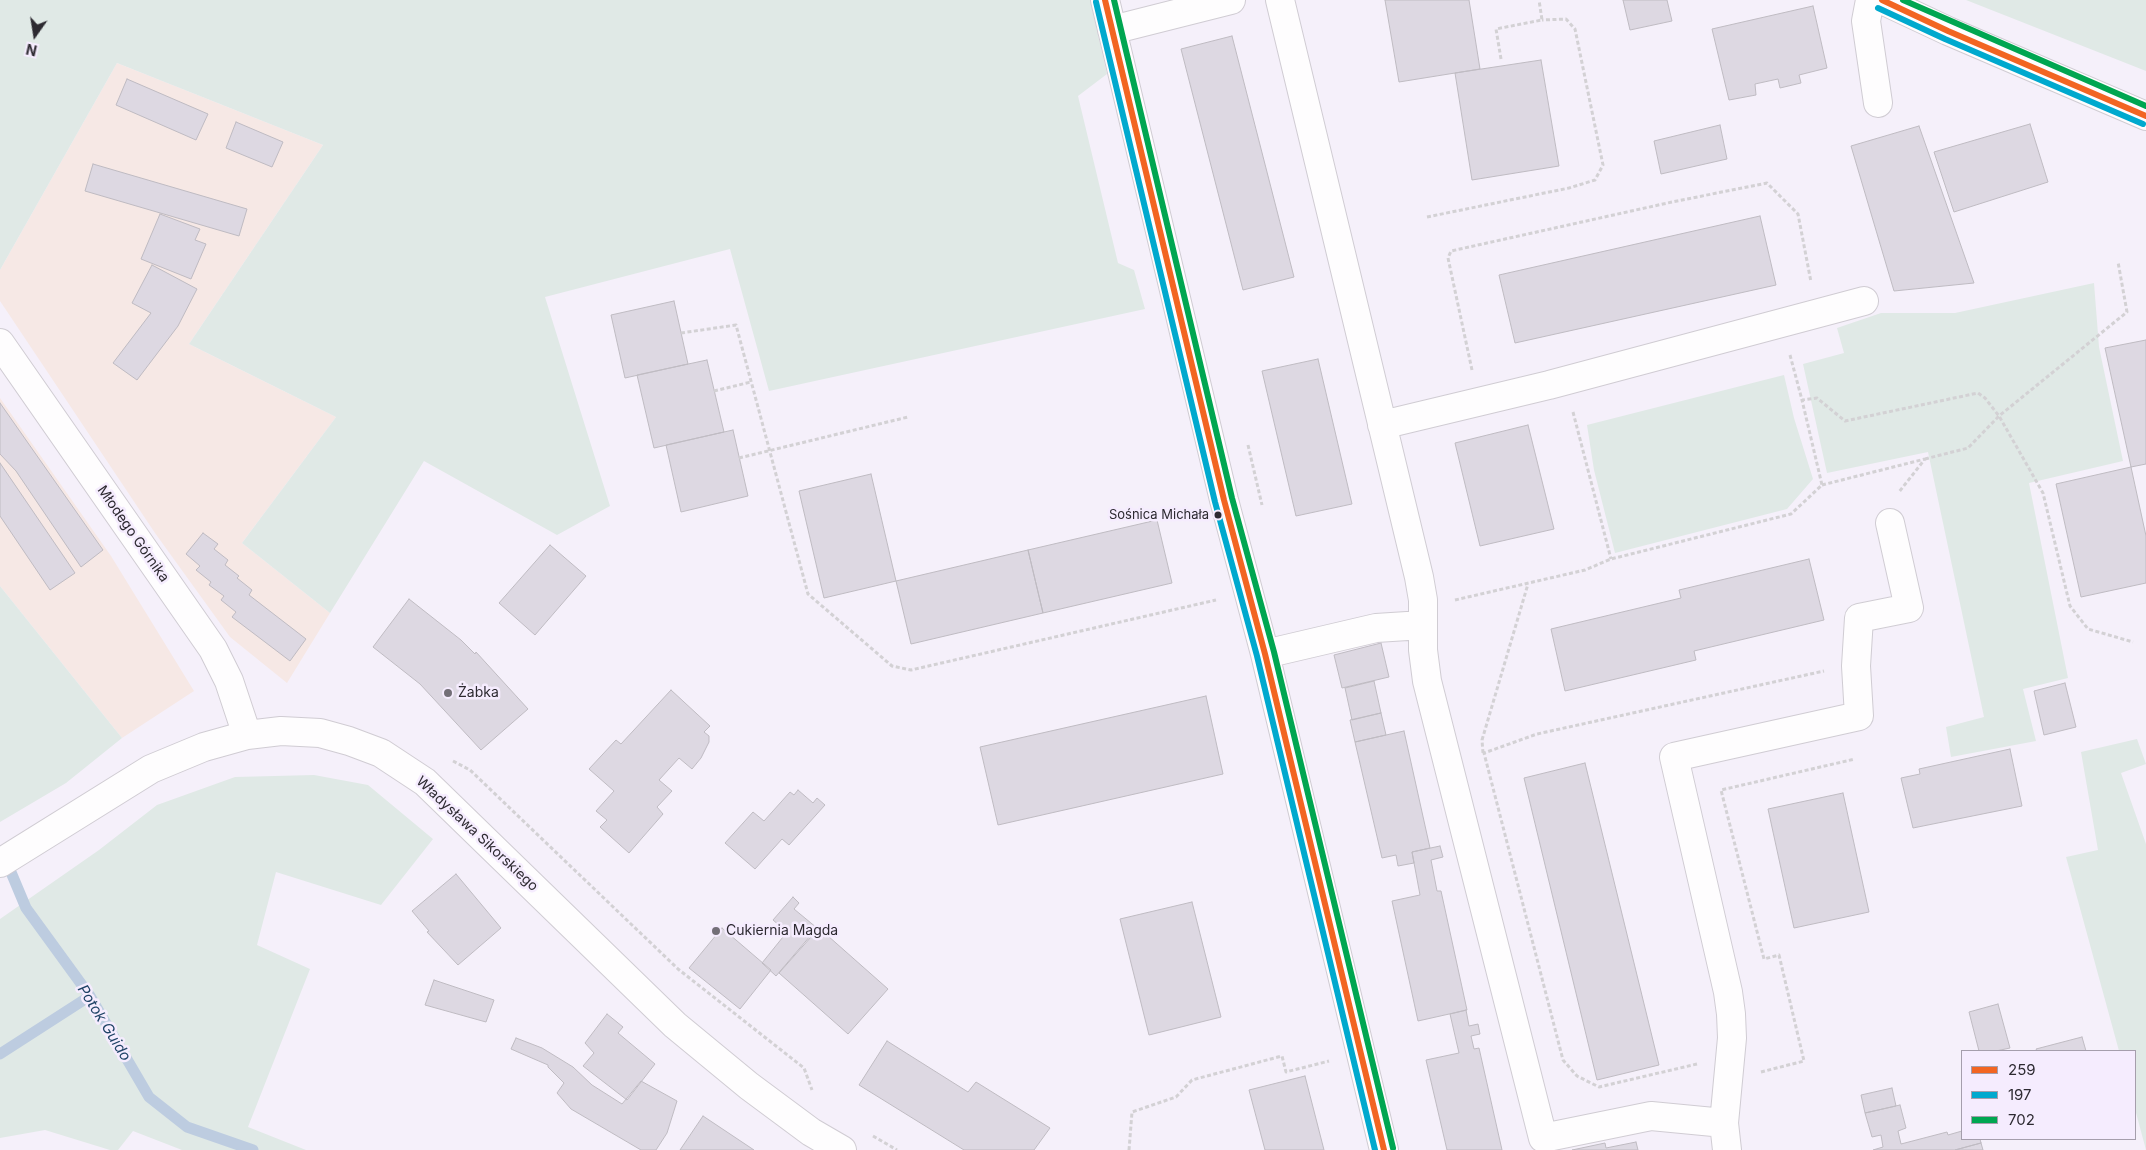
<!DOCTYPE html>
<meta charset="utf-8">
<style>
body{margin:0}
#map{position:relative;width:2146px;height:1150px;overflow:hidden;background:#f5f0fa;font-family:Inter,sans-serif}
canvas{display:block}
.legend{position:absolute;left:1961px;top:1050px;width:175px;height:90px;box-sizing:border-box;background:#f5ecfe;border:1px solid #a59eac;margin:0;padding:6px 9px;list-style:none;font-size:15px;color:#2d2a31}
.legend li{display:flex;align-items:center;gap:10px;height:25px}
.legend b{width:25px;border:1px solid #a59eac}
.north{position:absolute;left:10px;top:10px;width:50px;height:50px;-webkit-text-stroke:4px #f5ecfe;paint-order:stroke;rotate:193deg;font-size:14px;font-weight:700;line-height:20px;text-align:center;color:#2d2a31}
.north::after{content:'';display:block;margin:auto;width:18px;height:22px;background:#2d2a31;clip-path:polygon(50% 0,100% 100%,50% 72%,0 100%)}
</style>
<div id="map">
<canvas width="2146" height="1150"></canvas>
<ul class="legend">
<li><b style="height:6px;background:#f26522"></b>259</li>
<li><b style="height:6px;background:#00a9ce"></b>197</li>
<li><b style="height:6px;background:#00a651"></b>702</li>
</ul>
<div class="north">N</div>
</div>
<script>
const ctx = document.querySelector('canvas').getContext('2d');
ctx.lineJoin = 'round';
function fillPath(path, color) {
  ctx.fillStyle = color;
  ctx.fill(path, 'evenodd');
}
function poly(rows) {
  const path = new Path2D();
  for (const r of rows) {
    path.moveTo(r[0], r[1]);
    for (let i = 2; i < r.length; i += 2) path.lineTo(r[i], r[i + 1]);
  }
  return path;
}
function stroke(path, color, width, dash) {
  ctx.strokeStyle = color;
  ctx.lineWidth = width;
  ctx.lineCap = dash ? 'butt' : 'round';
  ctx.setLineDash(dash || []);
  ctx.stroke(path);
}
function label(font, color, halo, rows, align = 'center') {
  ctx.font = font + ' Inter,sans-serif';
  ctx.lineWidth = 5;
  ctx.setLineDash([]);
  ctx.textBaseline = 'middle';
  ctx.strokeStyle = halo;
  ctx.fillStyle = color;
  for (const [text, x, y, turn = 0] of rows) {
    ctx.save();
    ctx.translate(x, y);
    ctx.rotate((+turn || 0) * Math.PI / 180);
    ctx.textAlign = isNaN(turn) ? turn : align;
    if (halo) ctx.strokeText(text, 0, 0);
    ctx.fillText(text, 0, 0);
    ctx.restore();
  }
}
fillPath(poly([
 [117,63,323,145,189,344,336,417,242,543,330,613,287,683,230,637,155,533,0,301,0,270],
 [0,398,111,556,194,691,122,738,0,586]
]), '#f6e8e5');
fillPath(poly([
 [0,0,1090,0,1107,74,1078,96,1118,263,1134,270,1145,309,769,391,730,249,545,297,610,506,557,535,424,461,330,613,242,543,336,417,189,344,323,145,117,63,0,270],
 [1966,0,2146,0,2146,71],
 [2094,283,2099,347,2123,461,2029,483,2068,678,2023,689,2036,741,1951,757,1946,727,1984,717,1928,452,1827,473,1803,364,1844,353,1837,328,1881,313,1955,313],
 [1784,375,1794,418,1813,479,1787,509,1615,553,1594,470,1587,425],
 [0,586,122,738,66,783,0,822],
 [2137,739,2146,764,2121,773,2146,844,2146,1150,2135,1109,2135,1051,2119,1051,2066,857,2098,850,2081,752],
 [314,775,368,785,433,839,381,905,276,872,257,945,310,969,248,1127,306,1150,182,1150,133,1131,118,1150,110,1150,45,1130,0,1138,0,919,99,850,157,805,235,777]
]), '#e0e9e6');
stroke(poly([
 [5,858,26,908,90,996,149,1097,187,1127,253,1150],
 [0,1054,90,996]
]), '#bdcce0', 11);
const building = poly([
 [1385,0,1469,0,1480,69,1399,82,1385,0],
 [1623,0,1667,0,1672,21,1630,30,1623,0],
 [1813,6,1827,68,1799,75,1801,83,1780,88,1778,79,1755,84,1756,95,1729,100,1712,29,1813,6],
 [1232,36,1294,277,1243,290,1181,49,1232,36],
 [1541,60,1559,166,1472,180,1455,73,1541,60],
 [127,79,208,114,196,140,116,105,127,79],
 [236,122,283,142,272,167,226,148,236,122],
 [2030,124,2048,182,1954,212,1934,152,2030,124],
 [1720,125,1727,159,1661,174,1654,141,1720,125],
 [1919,126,1974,283,1894,291,1851,146,1919,126],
 [93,164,247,209,239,236,85,191,93,164],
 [160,214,200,229,195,240,206,244,191,279,141,259,160,214],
 [1760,216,1776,285,1515,343,1499,275,1760,216],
 [152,265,197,289,178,326,137,380,113,363,151,313,132,303,152,265],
 [674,301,688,364,625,378,611,315,674,301],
 [2146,340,2146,464,2131,467,2105,348,2146,340],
 [1318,359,1352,504,1296,516,1262,371,1318,359],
 [707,360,724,432,654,448,637,375,707,360],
 [0,403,103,550,81,567,16,471,0,454,0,403],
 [1528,425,1554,529,1480,546,1455,443,1528,425],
 [733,430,748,496,681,512,666,445,733,430],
 [0,463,75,573,50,590,0,516,0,463],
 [2131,467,2146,536,2146,583,2081,597,2056,484,2131,467],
 [871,474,896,581,824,598,799,491,871,474],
 [1157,520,1172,583,1043,613,1028,550,1157,520],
 [203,533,218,544,214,549,228,560,225,565,239,576,237,578,252,590,249,595,306,639,290,661,232,617,236,612,221,600,224,596,209,585,211,582,196,570,200,566,186,554,203,533],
 [550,545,586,576,535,635,499,603,550,545],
 [1028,550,1043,613,911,644,896,581,1028,550],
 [1809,559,1824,620,1694,651,1696,660,1565,691,1551,629,1681,598,1679,590,1809,559],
 [409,599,461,640,475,654,476,652,528,709,481,750,420,684,373,647,409,599],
 [1381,643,1389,677,1342,688,1334,655,1381,643],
 [1374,681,1381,713,1352,720,1345,688,1374,681],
 [2065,683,2076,727,2044,735,2034,691,2065,683],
 [671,690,710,726,704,732,709,736,709,742,701,758,692,769,679,758,659,780,672,791,657,807,663,814,629,853,600,827,607,820,596,811,614,791,589,769,616,740,621,744,671,690],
 [1206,696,1223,774,998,825,980,747,1206,696],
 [1381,713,1386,735,1355,742,1350,720,1381,713],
 [1404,731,1430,848,1412,852,1414,863,1398,866,1396,855,1382,858,1355,742,1404,731],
 [2010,749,2022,806,1913,828,1901,778,1920,774,1919,769,2010,749],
 [1585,763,1659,1065,1597,1080,1524,778,1585,763],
 [798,790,813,803,817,798,825,805,789,845,782,839,755,869,725,843,753,812,764,821,790,792,794,795,798,790],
 [1843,793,1869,912,1794,928,1768,809,1843,793],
 [1440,846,1443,857,1431,860,1437,891,1441,891,1467,1010,1418,1021,1392,901,1420,895,1412,852,1440,846],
 [456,874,501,928,458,965,427,932,429,931,412,911,456,874],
 [793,897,799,903,794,909,817,928,776,976,762,963,787,932,773,920,793,897],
 [1192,902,1221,1017,1149,1035,1120,919,1192,902],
 [722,928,771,970,740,1009,689,968,722,928],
 [819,928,888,989,848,1034,779,973,819,928],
 [434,980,494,1000,486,1022,425,1005,434,980],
 [1998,1004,2010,1048,1996,1051,1979,1051,1969,1012,1998,1004],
 [1466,1010,1469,1026,1478,1024,1480,1034,1471,1036,1474,1049,1479,1048,1502,1150,1447,1150,1426,1060,1459,1053,1450,1014,1466,1010],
 [607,1014,623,1027,618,1033,655,1064,627,1100,583,1066,594,1053,585,1043,607,1014],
 [2082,1037,2086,1051,2037,1051,2036,1049,2082,1037],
 [516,1038,542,1048,573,1067,592,1085,622,1104,641,1081,677,1101,667,1133,656,1150,641,1150,571,1109,557,1093,564,1083,548,1067,548,1065,511,1049,516,1038],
 [887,1041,968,1092,976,1082,1050,1128,1034,1150,964,1150,859,1085,887,1041],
 [1305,1076,1324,1150,1265,1150,1249,1090,1305,1076],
 [1892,1088,1896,1106,1865,1113,1861,1095,1892,1088],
 [1900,1105,1906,1128,1898,1131,1901,1144,1947,1132,1948,1135,1962,1131,1962,1139,1980,1139,1981,1143,1955,1150,1873,1150,1883,1147,1881,1135,1872,1137,1865,1113,1900,1105],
 [703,1116,754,1150,680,1150,703,1116],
 [1636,1142,1638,1150,1572,1150,1605,1143,1606,1148,1636,1142],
 [1981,1143,1983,1150,1955,1150,1981,1143]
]);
fillPath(building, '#ddd8e2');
stroke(building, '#bfbbc2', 1);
const minor = poly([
 [1105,0,1224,500,1265,654,1384,1150],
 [1280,0,1419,577,1423,600,1423,650,1427,681,1543,1138,1651,1116,1724,1123],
 [1870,0,1866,21,1878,103],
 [1882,0,1948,31,2146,116],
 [1112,30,1231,0],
 [0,343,213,649,229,681,247,735],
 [1382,425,1549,385,1864,301],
 [1265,654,1376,628,1423,625],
 [0,863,151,769,204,747,247,735,281,731,320,733,349,741,381,753,425,782,675,1025,749,1086,811,1132,842,1150],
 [1727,1150,1724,1123,1732,1038,1731,1014,1728,992,1674,757,1859,716,1856,666,1859,618,1909,608,1890,523]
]);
stroke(minor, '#d0ccd3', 30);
stroke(poly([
 [1501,59,1496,29,1542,20,1539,0],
 [1427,217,1569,188,1595,180,1603,165,1575,29,1566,19,1542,20],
 [681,333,736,325,808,594,892,666,911,670,1216,600],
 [1790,355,1802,400,1817,398,1845,421,1978,393,1985,398,1999,416,2043,493,2070,606,2088,629,2133,642],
 [1472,370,1448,258,1451,251,1672,202,1767,183,1798,214,1811,282],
 [714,391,751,382],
 [1573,412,1611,559],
 [1248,445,1262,505],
 [739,458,908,417],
 [1925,459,1968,448,1999,416,2127,312,2118,262],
 [1822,485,1925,459,1899,492],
 [1455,600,1585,570,1611,559,1791,514,1822,485,1802,400],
 [1483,753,1482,740,1528,584],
 [453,761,470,770,678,969,804,1068,812,1090],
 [1697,1064,1599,1087,1577,1076,1563,1060,1484,753,1537,734,1824,671],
 [1761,1072,1804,1061,1779,955,1764,959,1721,790,1855,759],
 [873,1136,897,1150],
 [1129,1150,1132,1112,1176,1097,1192,1080,1282,1056,1286,1072,1329,1061]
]), '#d3d1d4', 3, [4, 2.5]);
stroke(minor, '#fefdfe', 28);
stroke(poly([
 [1105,0,1224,500,1265,654,1384,1150],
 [1882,0,1948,31,2146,116]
]), '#f26522', 6);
stroke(poly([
 [1096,2,1215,502,1257,656,1375,1150],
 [1878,8,1945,39,2143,124]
]), '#00a9ce', 6);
stroke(poly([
 [1114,0,1232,498,1274,652,1393,1148],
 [1903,0,2146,106]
]), '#00a651', 6);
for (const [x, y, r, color] of [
 [1218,515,4.5,"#2d2a31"],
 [448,693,5,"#736f77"],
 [716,931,5,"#736f77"]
]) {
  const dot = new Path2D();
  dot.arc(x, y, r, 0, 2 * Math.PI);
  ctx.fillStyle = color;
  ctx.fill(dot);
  stroke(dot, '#f5ecfe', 2);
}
label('13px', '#2d2a31', '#f5ecfe', [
 ["Sośnica Michała",1209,515]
], 'right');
label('14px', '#2d2a31', '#f5ecfe', [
 ["Młodego Górnika",133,534,55],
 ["Władysława Sikorskiego",477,834,43]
]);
label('14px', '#2d2a31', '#f5ecfe', [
 ["Żabka",458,693],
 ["Cukiernia Magda",726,931]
], 'left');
label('italic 15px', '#1f4366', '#f5ecfe', [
 ["Potok Guido",104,1023,58]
]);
</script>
